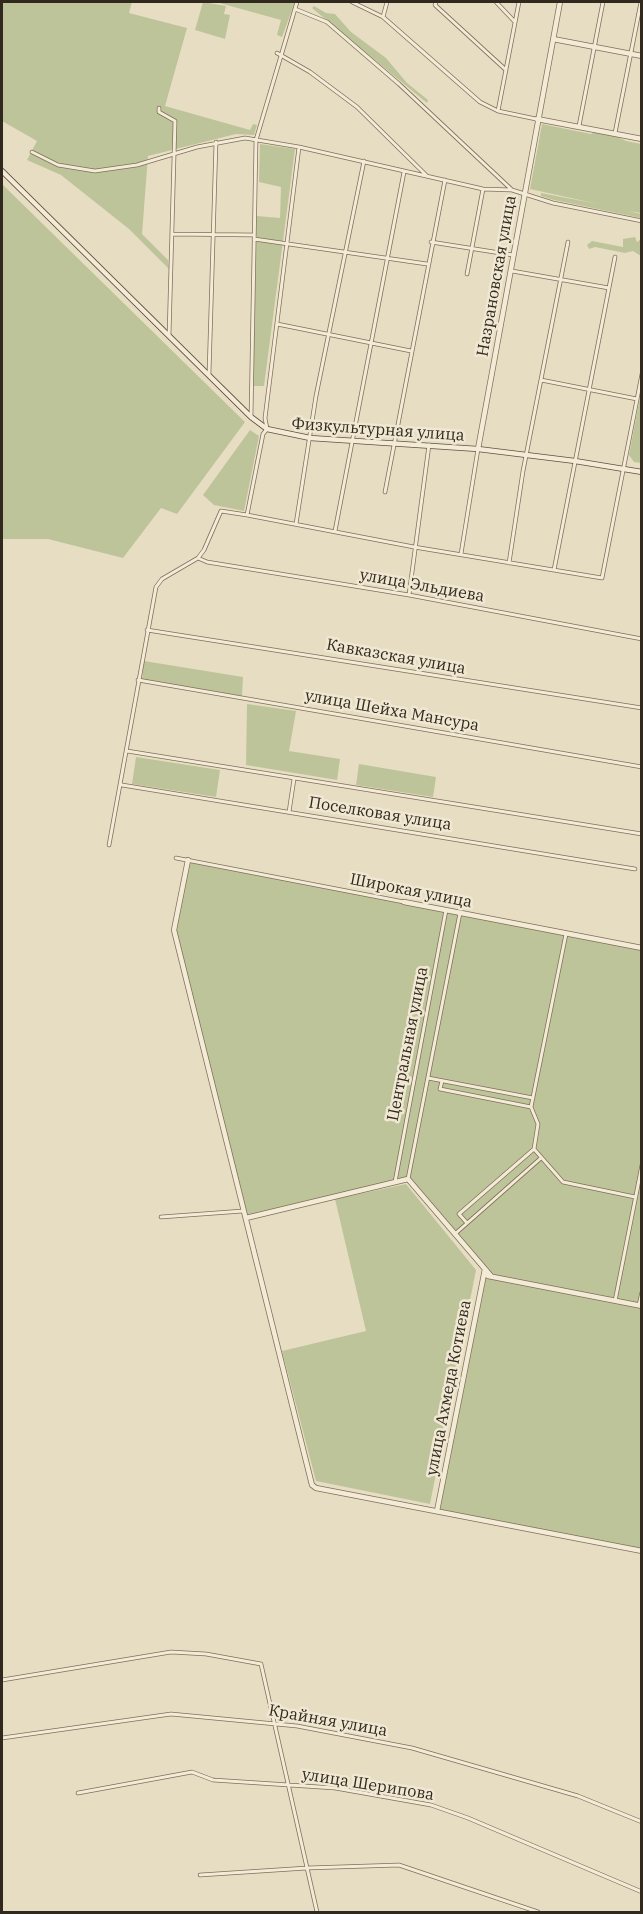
<!DOCTYPE html>
<meta charset="utf-8">
<style>
body{margin:0}
#map{position:relative;width:643px;height:1914px;overflow:hidden;background:#e7ddc3;font-family:"IBM Plex Serif",serif}
canvas{display:block}
.frame{position:absolute;inset:0;border:3px solid #31281e;pointer-events:none}
</style>
<div id="map">
<canvas width="643" height="1914"></canvas>
<div class="frame"></div>
</div>
<script>
const ctx = document.querySelector('canvas').getContext('2d');
ctx.lineJoin = 'round';
function fillPath(path, color) {
  ctx.fillStyle = color;
  ctx.fill(path, 'evenodd');
}
function poly(rows) {
  const path = new Path2D();
  for (const r of rows) {
    path.moveTo(r[0], r[1]);
    for (let i = 2; i < r.length; i += 2) path.lineTo(r[i], r[i + 1]);
  }
  return path;
}
function stroke(path, color, width, dash) {
  ctx.strokeStyle = color;
  ctx.lineWidth = width;
  ctx.lineCap = dash ? 'butt' : 'round';
  ctx.setLineDash(dash || []);
  ctx.stroke(path);
}
function label(font, color, halo, rows, align = 'center') {
  ctx.font = font + ' "IBM Plex Serif",serif';
  ctx.lineWidth = 5;
  ctx.setLineDash([]);
  ctx.textBaseline = 'middle';
  ctx.strokeStyle = halo;
  ctx.fillStyle = color;
  for (const [text, x, y, turn = 0] of rows) {
    ctx.save();
    ctx.translate(x, y);
    ctx.rotate((+turn || 0) * Math.PI / 180);
    ctx.textAlign = isNaN(turn) ? turn : align;
    if (halo) ctx.strokeText(text, 0, 0);
    ctx.fillText(text, 0, 0);
    ctx.restore();
  }
}
fillPath(poly([
 [2,2,132,2,129,13,187,28,165,106,250,130,253,124,257,125,254,135,236,134,148,156,142,234,168,260,169,269,129,229,61,175,27,160,37,141,2,121],
 [203,2,226,6,224,14,230,15,225,39,195,30],
 [216,2,295,2,282,37,277,35,281,20],
 [314,6,326,13,335,14,351,32,386,58,407,83,428,100,427,103,312,8],
 [542,124,591,134,595,132,616,136,626,141,641,144,641,213,628,211,641,214,641,218,554,200,541,196,541,193,598,204,530,189],
 [260,144,295,149,264,386,253,386,257,216,280,218,281,187,259,182],
 [2,184,245,422,177,514,161,508,123,558,48,539,2,539],
 [635,237,637,242,641,239,641,256,633,251,625,253,595,247,589,249,587,245,592,241,623,247,623,239],
 [641,392,642,463,641,463,634,462,629,455],
 [250,430,259,436,244,511,214,505,203,495],
 [144,661,243,677,242,696,142,680],
 [247,704,296,711,289,751,340,759,337,780,246,765],
 [136,757,220,770,216,797,132,784],
 [359,764,436,777,433,797,356,785],
 [188,860,641,948,641,1551,437,1511,485,1268,408,1179,246,1218,174,930],
 [406,1184,476,1270,430,1504,316,1481,282,1351,366,1331,335,1199]
]), '#bec499');
const minor = poly([
 [352,2,383,17,480,102,498,111,536,119],
 [436,2,435,5,506,70],
 [496,2,515,22],
 [295,9,327,22,399,84,511,189],
 [383,17,387,2],
 [277,53,310,72,357,107,426,175],
 [159,108,159,112,175,121,169,336],
 [498,111,519,2],
 [579,126,603,2],
 [615,133,641,2],
 [299,147,265,418,267,429,263,434,247,515,414,547,602,578,642,374],
 [32,152,58,165,95,171,137,165,197,147,245,138,299,147,483,189,512,190,553,203,642,221],
 [172,234,254,235],
 [254,239,427,264],
 [431,242,513,255],
 [512,271,609,288],
 [467,274,483,189],
 [277,324,411,351],
 [209,374,216,142],
 [541,380,637,399],
 [251,417,256,140,297,2],
 [385,492,445,180],
 [296,524,316,396,364,161],
 [335,531,404,172],
 [461,554,478,449],
 [198,558,207,562,409,595,642,639],
 [509,563,523,471,568,242],
 [554,570,615,257],
 [409,595,429,445],
 [147,630,642,708],
 [138,680,642,767],
 [127,751,642,834],
 [122,785,635,869],
 [289,812,294,779],
 [109,845,156,587,162,579,198,558,204,550,221,511,247,515],
 [176,858,404,902],
 [566,934,531,1107,538,1124,534,1149,563,1182,635,1197],
 [428,1078,533,1098],
 [442,1081,440,1089,531,1107],
 [408,1179,460,913],
 [395,1182,446,910],
 [161,1217,243,1211],
 [467,1223,459,1214,534,1149],
 [456,1233,541,1158],
 [615,1301,642,1165],
 [639,1305,642,1292],
 [2,1680,171,1652,206,1654,261,1664,317,1912],
 [2,1738,171,1714,297,1726,412,1748,578,1796,642,1822],
 [78,1793,192,1772,213,1780,335,1788,431,1805,468,1818,642,1892],
 [200,1875,307,1868,399,1865,538,1912]
]);
const tertiary = poly([
 [553,39,642,56],
 [537,119,642,139],
 [478,449,560,2],
 [188,860,174,930,312,1485,316,1488,642,1551],
 [404,902,642,948],
 [246,1218,408,1179,491,1276],
 [488,1276,642,1306],
 [437,1511,485,1269]
]);
const secondary = poly([
 [2,171,251,417,267,429,310,438,478,449,575,461,642,472]
]);
stroke(minor, '#7f6f5c', 4.5);
stroke(tertiary, '#7f6f5c', 6);
stroke(secondary, '#615140', 6);
stroke(minor, '#f3ebd5', 3);
stroke(tertiary, '#f3ebd5', 4.5);
stroke(secondary, '#f3ebd5', 4.5);
label('16px', '#31281e', '#f0e8d2', [
 ["Назрановская улица",497,276,-80],
 ["Физкультурная улица",378,430,4],
 ["улица Эльдиева",422,586,10],
 ["Кавказская улица",396,657,10],
 ["улица Шейха Мансура",392,711,10],
 ["Поселковая улица",380,814,9],
 ["Широкая улица",411,891,11],
 ["Центральная улица",408,1044,-79],
 ["улица Ахмеда Котиева",449,1388,-79],
 ["Крайняя улица",328,1721,10],
 ["улица Шерипова",368,1785,9]
]);
</script>
